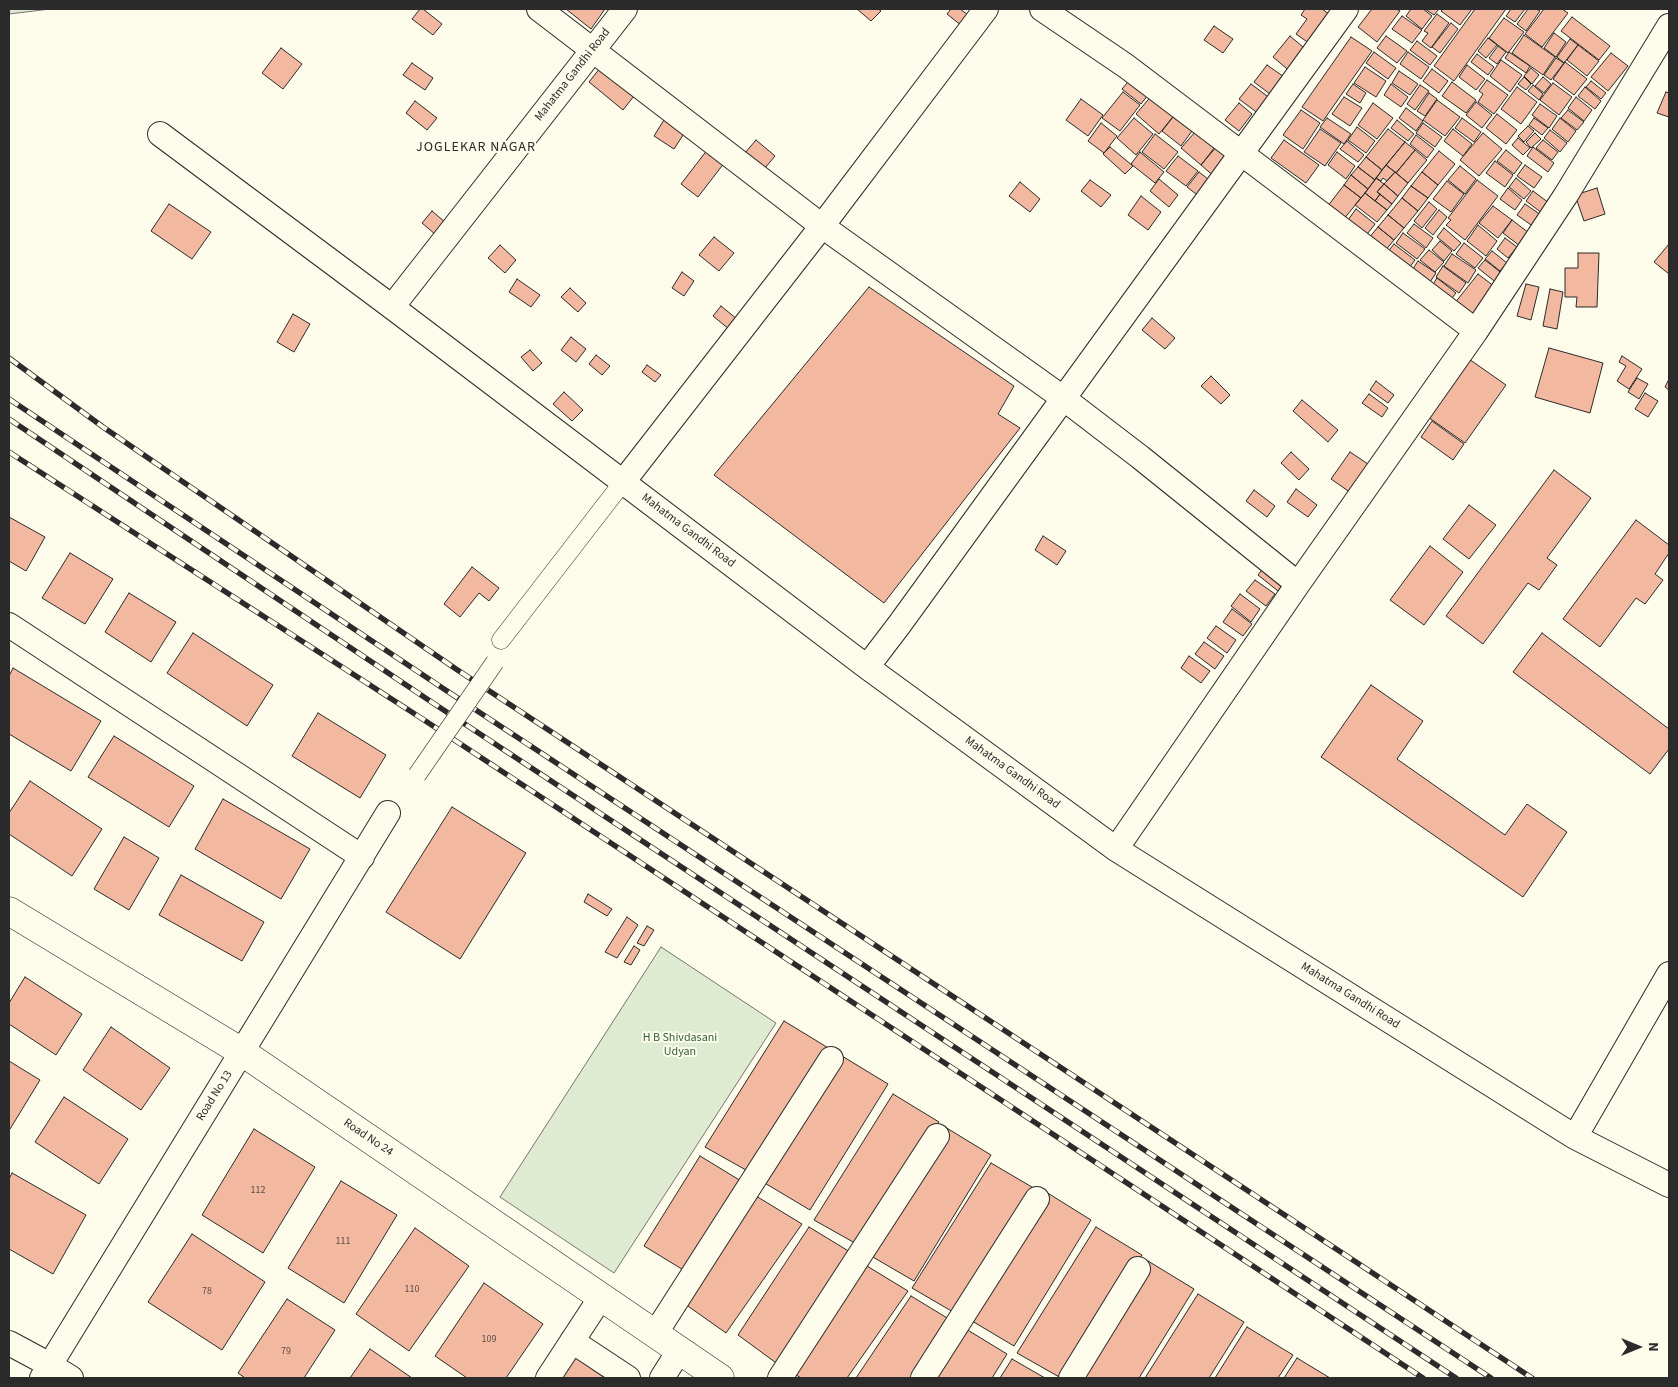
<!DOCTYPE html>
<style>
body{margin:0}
#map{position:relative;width:1678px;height:1387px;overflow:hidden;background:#fdfbea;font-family:"Source Sans 3",sans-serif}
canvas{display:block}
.frame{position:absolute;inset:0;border:10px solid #2b2b2b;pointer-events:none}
.north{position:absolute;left:1613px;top:1322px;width:50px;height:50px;-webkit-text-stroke:4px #fdfbea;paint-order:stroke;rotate:90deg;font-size:14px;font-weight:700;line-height:20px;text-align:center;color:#2b2b2b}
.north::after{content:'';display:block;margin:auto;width:18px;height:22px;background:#2b2b2b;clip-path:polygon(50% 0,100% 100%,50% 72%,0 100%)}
</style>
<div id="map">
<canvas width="1678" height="1387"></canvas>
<div class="frame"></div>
<div class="north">N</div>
</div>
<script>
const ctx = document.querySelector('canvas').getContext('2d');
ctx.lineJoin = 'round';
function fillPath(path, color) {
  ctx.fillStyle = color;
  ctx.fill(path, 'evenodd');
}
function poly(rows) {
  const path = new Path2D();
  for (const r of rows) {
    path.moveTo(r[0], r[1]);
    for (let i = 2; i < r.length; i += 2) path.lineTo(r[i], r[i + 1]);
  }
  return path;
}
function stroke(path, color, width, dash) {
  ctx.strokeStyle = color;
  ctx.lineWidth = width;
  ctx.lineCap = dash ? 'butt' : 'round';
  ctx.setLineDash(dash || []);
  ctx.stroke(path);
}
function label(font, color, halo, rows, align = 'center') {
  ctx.font = font + ' "Source Sans 3",sans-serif';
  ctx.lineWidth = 4;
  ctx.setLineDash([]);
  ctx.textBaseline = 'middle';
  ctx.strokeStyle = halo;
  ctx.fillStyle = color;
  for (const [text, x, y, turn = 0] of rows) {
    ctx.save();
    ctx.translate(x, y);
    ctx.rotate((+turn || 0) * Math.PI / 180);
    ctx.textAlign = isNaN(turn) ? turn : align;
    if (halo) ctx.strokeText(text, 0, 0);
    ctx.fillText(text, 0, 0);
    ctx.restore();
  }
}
const green = poly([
 [9,9,50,9,9,14,9,9],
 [661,947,776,1023,614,1273,500,1197,661,947]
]);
fillPath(green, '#deebd1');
stroke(green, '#74746e', 1);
const building = poly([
 [420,9,423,9,442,24,433,35,412,19,420,9],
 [566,9,605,9,591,29,566,9],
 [857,9,878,9,881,11,871,21,857,9],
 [951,9,960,9,975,20,967,30,947,14,951,9],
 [1305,9,1322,9,1333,17,1313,46,1296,34,1307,19,1301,15,1305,9],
 [1372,9,1396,9,1400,11,1377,42,1358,27,1372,9],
 [1411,9,1423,9,1432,16,1422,29,1406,16,1411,9],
 [1425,9,1439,9,1434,15,1425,9],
 [1443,9,1472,9,1460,25,1441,11,1443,9],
 [1475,9,1506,9,1454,81,1434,66,1475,9],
 [1511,9,1525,9,1515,22,1506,16,1511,9],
 [1528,9,1536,9,1540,11,1526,31,1517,24,1528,9],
 [1544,9,1562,9,1568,13,1542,47,1525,34,1544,9],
 [1437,14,1449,23,1431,48,1422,41,1428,33,1424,31,1437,14],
 [1402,16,1422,30,1412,43,1392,29,1402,16],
 [1572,17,1610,46,1599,60,1561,31,1572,17],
 [1504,18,1524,32,1508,53,1489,38,1504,18],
 [1451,23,1458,29,1440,53,1432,47,1451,23],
 [1214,26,1233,39,1223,53,1204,40,1214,26],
 [1554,33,1566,42,1556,57,1544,48,1554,33],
 [1524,35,1555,57,1543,75,1512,53,1524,35],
 [1290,36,1309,52,1292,73,1273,57,1290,36],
 [1386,36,1407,51,1397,63,1377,48,1386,36],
 [1351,37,1372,51,1323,121,1302,107,1351,37],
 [1488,38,1497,45,1486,58,1478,51,1488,38],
 [1570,39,1578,45,1564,63,1557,57,1570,39],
 [1417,41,1437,56,1430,65,1410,50,1417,41],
 [1578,45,1599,61,1587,76,1567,60,1578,45],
 [1498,46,1506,52,1497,64,1489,58,1498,46],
 [281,48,302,64,283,89,262,73,281,48],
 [1374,52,1396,68,1388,79,1366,63,1374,52],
 [1408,52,1429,67,1421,79,1400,64,1408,52],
 [1509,52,1530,66,1526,73,1505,58,1509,52],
 [1611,53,1628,66,1608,91,1591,77,1611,53],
 [1477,54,1494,67,1488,75,1471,62,1477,54],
 [1556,58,1564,63,1551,80,1544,75,1556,58],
 [1501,60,1522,75,1510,92,1490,76,1501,60],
 [1565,62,1587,79,1574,95,1553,79,1565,62],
 [412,63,433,78,425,90,403,75,412,63],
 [1267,65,1287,79,1274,97,1254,82,1267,65],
 [1467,65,1485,79,1476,90,1459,77,1467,65],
 [1365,67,1386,81,1376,97,1354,83,1365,67],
 [600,68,634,96,623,110,589,82,600,68],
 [1531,68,1539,75,1532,84,1524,76,1531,68],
 [1432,69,1448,81,1439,93,1423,81,1432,69],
 [1399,71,1418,84,1410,95,1392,83,1399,71],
 [1132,77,1151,91,1141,104,1122,89,1132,77],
 [1524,77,1531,84,1526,90,1518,84,1524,77],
 [1543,77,1551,84,1544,93,1535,86,1543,77],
 [1487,80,1508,95,1494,114,1478,102,1483,94,1479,91,1487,80],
 [1591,81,1606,93,1601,99,1586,87,1591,81],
 [1452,82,1476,100,1466,113,1442,96,1452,82],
 [1553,83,1572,97,1559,115,1540,100,1553,83],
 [1251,84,1271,99,1259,114,1239,99,1251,84],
 [1353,84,1366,93,1360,103,1346,94,1353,84],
 [1391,84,1408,97,1401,107,1384,95,1391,84],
 [1420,85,1429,91,1415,110,1407,104,1420,85],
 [1533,85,1543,94,1539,100,1528,91,1533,85],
 [1517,87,1537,102,1521,124,1501,109,1517,87],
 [1585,87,1601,101,1595,109,1578,96,1585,87],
 [1123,92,1140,105,1120,131,1102,118,1123,92],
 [1666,92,1669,93,1669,117,1657,113,1666,92],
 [1429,93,1437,99,1425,116,1417,111,1429,93],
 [1153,94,1176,113,1159,134,1136,114,1153,94],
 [1344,97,1362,108,1350,126,1332,114,1344,97],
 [1576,97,1592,110,1584,121,1568,108,1576,97],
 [1081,99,1103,115,1088,136,1066,120,1081,99],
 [1437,100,1460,117,1445,136,1423,120,1437,100],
 [415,101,437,118,427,130,406,113,415,101],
 [1476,102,1492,115,1482,128,1466,115,1476,102],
 [1239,103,1252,114,1239,131,1225,120,1239,103],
 [1373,103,1393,118,1377,139,1358,125,1373,103],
 [1540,104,1557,116,1549,128,1532,115,1540,104],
 [1406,108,1423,121,1416,131,1399,118,1406,108],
 [1301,110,1320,123,1303,149,1283,135,1301,110],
 [1568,110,1584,122,1577,130,1561,118,1568,110],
 [1497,114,1517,130,1506,144,1486,128,1497,114],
 [667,115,687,129,674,149,654,136,667,115],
 [1173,117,1192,131,1181,146,1162,131,1173,117],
 [1134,118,1153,134,1136,155,1117,138,1134,118],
 [1327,118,1351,134,1344,144,1320,127,1327,118],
 [1462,118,1481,132,1474,142,1455,128,1462,118],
 [1534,118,1548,128,1542,135,1529,125,1534,118],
 [1560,118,1576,131,1568,142,1552,129,1560,118],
 [1397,120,1414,134,1408,141,1391,128,1397,120],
 [1101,123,1117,136,1104,153,1088,141,1101,123],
 [1423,123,1442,137,1435,147,1416,133,1423,123],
 [1528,126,1534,131,1524,142,1518,136,1528,126],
 [1357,127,1375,141,1366,153,1348,140,1357,127],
 [1320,129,1341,143,1325,166,1304,152,1320,129],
 [1388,129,1405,142,1382,170,1366,157,1388,129],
 [1453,129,1472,144,1463,156,1444,141,1453,129],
 [1550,130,1567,143,1560,152,1544,138,1550,130],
 [1196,131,1215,147,1201,165,1181,148,1196,131],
 [1483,133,1502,149,1479,176,1460,160,1483,133],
 [1535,133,1541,139,1531,148,1526,142,1535,133],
 [1155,134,1178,152,1164,169,1142,152,1155,134],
 [1416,135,1434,149,1427,158,1410,144,1416,135],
 [1518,138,1530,148,1523,155,1512,145,1518,138],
 [756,140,775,156,765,168,745,153,756,140],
 [1284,140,1319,165,1306,183,1271,158,1284,140],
 [1543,140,1558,152,1552,160,1536,148,1543,140],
 [1347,141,1364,155,1358,162,1340,149,1347,141],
 [1405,142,1415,150,1396,173,1386,165,1405,142],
 [1217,146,1232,159,1216,178,1201,165,1217,146],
 [1110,147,1133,166,1125,174,1103,154,1110,147],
 [1533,147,1554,163,1548,172,1527,156,1533,147],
 [708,149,725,162,698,197,681,184,708,149],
 [1415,150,1427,160,1408,183,1396,173,1415,150],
 [1506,150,1522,163,1514,174,1497,161,1506,150],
 [1439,151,1455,164,1438,185,1422,172,1439,151],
 [1140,152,1164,172,1155,183,1131,164,1140,152],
 [1337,152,1355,166,1346,179,1328,165,1337,152],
 [1178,156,1198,171,1186,186,1166,171,1178,156],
 [1366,157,1382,170,1375,180,1358,167,1366,157],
 [1495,161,1513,175,1505,187,1486,173,1495,161],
 [1386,165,1395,172,1387,181,1383,178,1381,181,1376,178,1386,165],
 [1525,165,1542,177,1534,188,1517,176,1525,165],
 [1460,166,1476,179,1465,194,1448,180,1460,166],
 [1358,167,1375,180,1368,189,1351,175,1358,167],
 [1199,172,1217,186,1205,201,1187,187,1199,172],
 [1395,172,1408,183,1398,196,1384,184,1395,172],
 [1422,172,1438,185,1428,198,1411,186,1422,172],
 [1351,175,1368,189,1361,198,1344,185,1351,175],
 [1376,178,1384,184,1377,192,1380,194,1375,201,1365,193,1376,178],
 [1516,178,1531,191,1524,199,1509,187,1516,178],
 [1159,179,1178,195,1169,207,1150,191,1159,179],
 [1090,180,1111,195,1101,207,1081,191,1090,180],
 [1477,180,1498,196,1465,240,1446,225,1451,220,1448,218,1477,180],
 [1447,181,1464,194,1451,212,1433,199,1447,181],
 [1020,182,1040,199,1030,212,1009,196,1020,182],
 [1384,184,1398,196,1392,204,1377,192,1384,184],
 [1344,185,1361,198,1343,220,1327,207,1344,185],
 [1411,186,1428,198,1418,211,1402,198,1411,186],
 [1508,188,1522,200,1515,210,1500,199,1508,188],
 [1597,188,1605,214,1584,221,1575,195,1597,188],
 [1533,191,1549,203,1542,213,1526,201,1533,191],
 [1365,193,1387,210,1377,222,1355,205,1365,193],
 [1380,194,1392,204,1387,210,1375,201,1380,194],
 [1141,196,1161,212,1148,230,1128,215,1141,196],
 [1402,198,1418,211,1404,228,1388,215,1402,198],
 [1429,202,1437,209,1422,228,1414,221,1429,202],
 [169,204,211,232,192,259,151,231,169,204],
 [1525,204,1541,215,1534,227,1517,215,1525,204],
 [1493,206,1512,220,1498,238,1479,223,1493,206],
 [1356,209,1375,224,1364,238,1345,224,1356,209],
 [1439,210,1447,217,1433,235,1425,228,1439,210],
 [432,211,453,229,443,241,422,223,432,211],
 [1388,215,1404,228,1394,240,1378,227,1388,215],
 [1512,220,1529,233,1520,246,1503,233,1512,220],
 [1414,224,1433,238,1426,248,1407,233,1414,224],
 [1478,225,1497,241,1486,256,1467,241,1478,225],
 [1378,227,1394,240,1385,251,1369,238,1378,227],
 [1444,228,1461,243,1454,251,1437,237,1444,228],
 [1403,233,1425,249,1417,259,1396,243,1403,233],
 [714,237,734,253,719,271,699,255,714,237],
 [1505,238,1517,247,1508,258,1497,249,1505,238],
 [1440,241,1452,251,1444,261,1432,250,1440,241],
 [1464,243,1483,258,1475,268,1456,254,1464,243],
 [1394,244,1415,260,1404,275,1383,258,1394,244],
 [1669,244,1669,274,1654,262,1669,244],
 [500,245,516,260,505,273,488,258,500,245],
 [1429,250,1444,262,1435,272,1420,260,1429,250],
 [1492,251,1507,263,1500,271,1485,259,1492,251],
 [1578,253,1599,253,1597,307,1576,307,1577,297,1565,297,1565,268,1578,268,1578,253],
 [1452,254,1476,270,1468,283,1444,266,1452,254],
 [1485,260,1504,275,1498,284,1478,268,1485,260],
 [1418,261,1436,273,1426,288,1409,275,1418,261],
 [1443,266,1466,283,1459,293,1436,277,1443,266],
 [682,272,694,281,684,296,672,288,682,272],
 [1478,274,1495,287,1471,318,1454,304,1478,274],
 [1437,278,1456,293,1448,303,1430,289,1437,278],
 [517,279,540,295,531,307,509,292,517,279],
 [1526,284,1539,287,1531,320,1517,316,1526,284],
 [869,287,1014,386,998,414,1020,428,884,603,714,475,869,287],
 [570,288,586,303,578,312,561,297,570,288],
 [1550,289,1563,292,1557,329,1543,326,1550,289],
 [721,306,743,324,735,334,713,316,721,306],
 [293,314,310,324,294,352,277,342,293,314],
 [1152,318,1175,338,1165,349,1142,330,1152,318],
 [571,337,586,349,576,362,561,350,571,337],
 [1549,348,1603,363,1590,413,1535,397,1549,348],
 [530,350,542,363,533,371,521,357,530,350],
 [596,355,610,366,602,375,589,364,596,355],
 [1622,356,1642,369,1629,389,1617,381,1626,366,1619,362,1622,356],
 [1469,359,1506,385,1465,443,1428,417,1469,359],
 [647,365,661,375,655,382,642,372,647,365],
 [1211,376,1230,395,1221,404,1201,386,1211,376],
 [1637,378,1648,384,1639,399,1628,392,1637,378],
 [1669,379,1669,390,1665,387,1669,379],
 [1376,381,1394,395,1388,403,1370,390,1376,381],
 [564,392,583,410,572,421,553,404,564,392],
 [1645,393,1658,401,1648,417,1635,409,1645,393],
 [1369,394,1388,408,1382,417,1362,403,1369,394],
 [1302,400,1338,430,1328,442,1293,411,1302,400],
 [1432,421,1464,444,1453,460,1421,437,1432,421],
 [1291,452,1309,469,1299,480,1281,463,1291,452],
 [1350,452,1374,468,1354,495,1331,479,1350,452],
 [1554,470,1591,498,1547,558,1557,565,1539,590,1528,583,1483,644,1446,616,1554,470],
 [1296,489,1317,505,1308,517,1287,502,1296,489],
 [1254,490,1275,506,1267,517,1246,501,1254,490],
 [1469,505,1496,525,1469,559,1443,539,1469,505],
 [9,517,45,537,26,571,9,561,9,517],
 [1636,520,1669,545,1669,553,1655,574,1663,580,1645,604,1636,598,1600,647,1563,619,1636,520],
 [1043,536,1066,551,1057,565,1035,550,1043,536],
 [1430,546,1463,572,1424,625,1390,600,1430,546],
 [70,553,113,579,85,624,42,598,70,553],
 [1267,563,1287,578,1278,591,1258,575,1267,563],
 [472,567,499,588,489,601,479,593,460,617,444,604,472,567],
 [1255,580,1275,594,1266,606,1246,591,1255,580],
 [129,593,176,622,151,662,105,632,129,593],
 [1240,594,1260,609,1251,622,1231,606,1240,594],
 [1232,609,1252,624,1243,636,1223,622,1232,609],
 [1216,626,1236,640,1227,653,1207,638,1216,626],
 [193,633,273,685,247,726,167,673,193,633],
 [1542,633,1669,729,1669,749,1650,774,1513,672,1542,633],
 [1204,642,1224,656,1215,669,1195,654,1204,642],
 [1189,656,1210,671,1201,683,1181,668,1189,656],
 [13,668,101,721,71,771,9,734,9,676,13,668],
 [1371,685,1423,721,1397,759,1505,835,1527,804,1567,832,1523,897,1321,757,1371,685],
 [318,713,386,755,360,798,292,756,318,713],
 [114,736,194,786,169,827,88,777,114,736],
 [30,781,102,829,72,876,9,834,9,813,30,781],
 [223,799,310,849,281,899,195,849,223,799],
 [452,807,526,853,460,959,386,912,452,807],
 [124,837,159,858,129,910,94,889,124,837],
 [181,875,264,922,242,961,159,915,181,875],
 [588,894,612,909,607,916,584,902,588,894],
 [627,917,638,925,617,958,605,952,627,917],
 [647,926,654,930,644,946,637,943,647,926],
 [634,946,640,950,631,965,624,962,634,946],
 [25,977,82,1014,56,1055,9,1024,9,1003,25,977],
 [784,1021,830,1049,753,1174,705,1147,784,1021],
 [111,1027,170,1068,141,1110,83,1070,111,1027],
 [842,1056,888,1084,810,1210,763,1182,842,1056],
 [9,1061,40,1080,10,1129,9,1128,9,1061],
 [893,1094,939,1122,862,1247,814,1220,893,1094],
 [64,1097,128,1139,99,1184,35,1142,64,1097],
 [945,1127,991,1155,914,1281,866,1253,945,1127],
 [254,1129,315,1167,263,1253,202,1215,254,1129],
 [700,1156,746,1184,690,1274,644,1246,700,1156],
 [991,1163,1037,1190,960,1316,912,1288,991,1163],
 [12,1173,86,1215,53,1274,9,1249,9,1179,12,1173],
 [341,1181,397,1215,344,1303,288,1268,341,1181],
 [1046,1192,1091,1220,1014,1346,967,1318,1046,1192],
 [756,1196,802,1224,726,1333,685,1304,756,1196],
 [809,1227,855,1255,779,1365,738,1335,809,1227],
 [1096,1227,1142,1255,1066,1378,1061,1378,1017,1353,1096,1227],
 [415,1228,469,1266,409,1351,356,1314,415,1228],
 [192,1234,265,1282,222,1350,148,1302,192,1234],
 [1148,1261,1194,1289,1139,1378,1075,1378,1148,1261],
 [862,1263,908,1291,847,1378,801,1378,790,1371,862,1263],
 [484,1283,543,1324,506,1378,467,1378,435,1356,484,1283],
 [1198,1294,1244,1322,1209,1378,1145,1378,1198,1294],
 [911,1296,957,1324,919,1378,856,1378,911,1296],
 [287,1299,335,1330,304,1378,245,1378,238,1373,287,1299],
 [961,1326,1007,1354,992,1378,928,1378,961,1326],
 [1247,1327,1293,1355,1278,1378,1215,1378,1247,1327],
 [370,1349,412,1378,350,1378,370,1349],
 [572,1355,605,1378,556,1378,572,1355],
 [1297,1358,1330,1378,1284,1378,1297,1358],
 [1012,1359,1045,1378,1000,1378,1012,1359]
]);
fillPath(building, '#f2b8a0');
stroke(building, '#2b2b2b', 1);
const pedestrian = poly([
 [501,640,623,482]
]);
const minor = poly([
 [539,9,822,226,1063,398,1140,457,1298,584],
 [1042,9,1126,66,1476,331],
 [160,134,392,307,867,667,1116,849,1575,1137,1669,1185],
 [392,307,625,9],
 [623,482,822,226,986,9],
 [9,625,362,857],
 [867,667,899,625,1346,9],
 [1116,849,1298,584,1476,331,1566,195,1669,26],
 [1575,1137,1669,974],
 [655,1334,831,1059],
 [572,1341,628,1378],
 [9,1343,50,1365,71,1378],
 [42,1378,388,813],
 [548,1378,601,1297],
 [662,1378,679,1351],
 [780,1378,937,1136],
 [923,1378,1037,1199],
 [1071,1378,1138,1269]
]);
const tertiary = poly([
 [9,911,242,1052,720,1378]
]);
stroke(pedestrian, '#2b2b2b', 19);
stroke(minor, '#2b2b2b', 26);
stroke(tertiary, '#2b2b2b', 29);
stroke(pedestrian, '#fdfbea', 18);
stroke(minor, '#fdfbea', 24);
stroke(tertiary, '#fdfbea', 28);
const rail = poly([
 [9,358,103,427,456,669,1532,1378],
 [9,399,444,689,1491,1378],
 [9,419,433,703,1456,1378],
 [9,452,421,718,1423,1378]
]);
stroke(rail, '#2b2b2b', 5.5);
stroke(rail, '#fdfbea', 4, [11]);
const pedestrianBridge = poly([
 [417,775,495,662]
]);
stroke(pedestrianBridge, '#2b2b2b', 19, []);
stroke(pedestrianBridge, '#fdfbea', 18);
label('10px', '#5d4e48', null, [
 ["112",258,1191],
 ["111",343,1242],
 ["110",412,1290],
 ["78",207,1292],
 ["109",489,1340],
 ["79",286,1352]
]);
label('12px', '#2b2b2b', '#fdfbea', [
 ["Mahatma Gandhi Road",573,75,-52],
 ["Mahatma Gandhi Road",688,531,37],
 ["Mahatma Gandhi Road",1012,773,36],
 ["Mahatma Gandhi Road",1350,996,32],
 ["Road No 13",215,1096,-58],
 ["Road No 24",368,1138,34]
]);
label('12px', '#34623c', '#fdfbea', [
 ["H B Shivdasani",680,1038],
 ["Udyan",680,1052]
]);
ctx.letterSpacing = '1px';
label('14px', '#2b2b2b', '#fdfbea', [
 ["JOGLEKAR NAGAR",476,148]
]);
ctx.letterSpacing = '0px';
</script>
